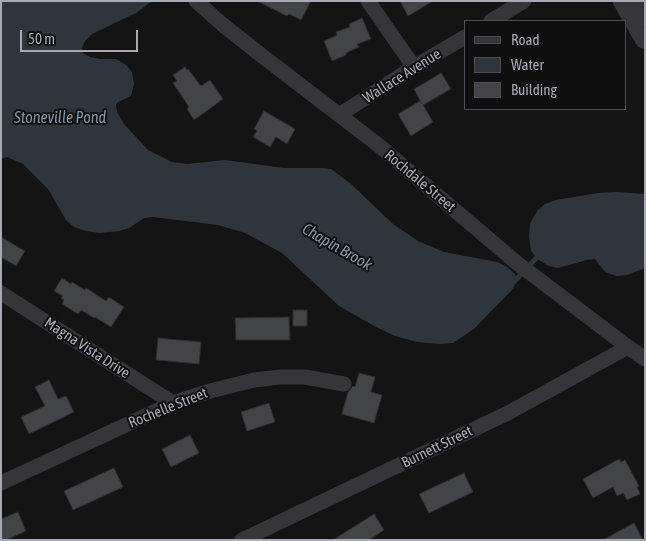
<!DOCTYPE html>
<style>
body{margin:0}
#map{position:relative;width:646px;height:541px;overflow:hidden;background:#141415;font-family:"Asap Condensed",sans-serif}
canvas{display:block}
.frame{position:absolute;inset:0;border:2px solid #a7aab4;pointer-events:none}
.legend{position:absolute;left:464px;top:20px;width:162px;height:90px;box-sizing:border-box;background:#0f0f10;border:1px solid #4c4d52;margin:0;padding:6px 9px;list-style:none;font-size:15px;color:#a7aab4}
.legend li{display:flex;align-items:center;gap:10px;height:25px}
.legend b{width:25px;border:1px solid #4c4d52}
.scale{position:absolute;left:20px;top:30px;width:118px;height:22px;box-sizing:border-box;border:2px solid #a7aab4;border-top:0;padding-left:6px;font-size:15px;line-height:18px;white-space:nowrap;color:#a7aab4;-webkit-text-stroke:4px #0f0f10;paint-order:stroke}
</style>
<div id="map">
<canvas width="646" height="541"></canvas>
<div class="frame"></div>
<ul class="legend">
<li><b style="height:6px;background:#35353a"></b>Road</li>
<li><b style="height:14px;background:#2e353c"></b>Water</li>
<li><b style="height:14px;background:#434448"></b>Building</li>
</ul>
<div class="scale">50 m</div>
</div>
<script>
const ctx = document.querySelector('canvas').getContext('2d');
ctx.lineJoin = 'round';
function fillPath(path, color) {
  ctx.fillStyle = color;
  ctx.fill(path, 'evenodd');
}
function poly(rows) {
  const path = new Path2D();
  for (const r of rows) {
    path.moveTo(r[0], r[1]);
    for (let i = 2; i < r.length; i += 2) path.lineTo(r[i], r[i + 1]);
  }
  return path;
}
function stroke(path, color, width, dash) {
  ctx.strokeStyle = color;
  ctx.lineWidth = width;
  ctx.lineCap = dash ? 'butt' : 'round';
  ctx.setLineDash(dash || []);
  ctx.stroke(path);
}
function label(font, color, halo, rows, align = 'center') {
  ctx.font = font + ' "Asap Condensed",sans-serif';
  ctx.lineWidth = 4;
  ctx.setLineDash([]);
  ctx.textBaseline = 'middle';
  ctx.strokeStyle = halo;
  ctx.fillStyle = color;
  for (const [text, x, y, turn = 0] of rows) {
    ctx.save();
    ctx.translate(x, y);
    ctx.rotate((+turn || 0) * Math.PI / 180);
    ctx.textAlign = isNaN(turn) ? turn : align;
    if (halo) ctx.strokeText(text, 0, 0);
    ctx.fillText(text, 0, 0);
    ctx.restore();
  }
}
fillPath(poly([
 [1,1,152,1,136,13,92,34,85,41,82,48,83,53,90,57,101,59,116,59,126,65,132,72,134,84,131,96,118,102,116,105,117,112,124,124,148,150,172,162,187,164,225,160,284,168,323,168,331,169,351,184,393,224,418,241,444,252,497,262,507,267,515,274,517,282,511,291,474,329,453,343,439,344,417,342,395,336,376,327,339,306,282,253,245,233,218,225,153,217,144,218,129,228,119,231,100,233,86,231,74,227,66,220,48,189,23,164,7,157,1,159],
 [617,192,645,194,645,268,627,275,617,276,605,272,595,259,587,260,558,268,549,266,539,260,531,251,529,237,530,223,538,210,545,204,556,200,598,193]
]), '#2e353c');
stroke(poly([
 [512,284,540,254]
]), '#2e353c', 5);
const building = poly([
 [257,1,311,1,301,20,289,14,287,16,257,1],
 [400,1,433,1,408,16,400,1],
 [362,18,371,39,357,44,359,47,346,53,346,55,332,61,324,41,337,35,336,32,350,27,349,24,362,18],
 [185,67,187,70,188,69,201,86,210,80,223,99,194,120,187,109,189,107,173,83,177,81,173,75,185,67],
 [441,73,451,89,423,105,433,122,411,136,398,114,420,101,422,104,414,89,441,73],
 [264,111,295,129,287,144,276,137,270,147,253,137,257,131,254,129,264,111],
 [1,237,25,251,16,266,1,257,1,237],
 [62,278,71,284,72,282,85,290,86,288,106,301,109,297,124,307,111,327,95,317,94,318,81,310,78,314,62,304,64,300,61,298,63,296,54,291,62,278],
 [293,310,307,310,307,326,293,326,293,310],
 [289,317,290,340,236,340,235,318,289,317],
 [158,338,201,342,199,364,156,360,158,338],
 [359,373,375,377,371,392,382,395,374,423,342,414,348,392,353,386,355,387,359,373],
 [49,380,58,399,66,396,74,412,29,434,21,417,45,406,35,387,49,380],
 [269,403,275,422,247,431,241,412,269,403],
 [190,435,199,453,171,467,162,449,190,435],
 [619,459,621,462,625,460,639,486,637,487,640,494,627,500,623,493,617,496,613,487,593,498,583,479,619,459],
 [114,468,123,487,73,510,64,491,114,468],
 [464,473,473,492,429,513,419,494,464,473],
 [18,512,26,531,6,540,1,540,1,519,18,512],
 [374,514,384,530,369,540,333,540,374,514],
 [634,523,643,540,603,540,634,523]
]);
fillPath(building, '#434448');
stroke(building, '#2e2e31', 1);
stroke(poly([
 [196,1,223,25,261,55,377,144,517,263,628,347,645,359],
 [368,1,414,67],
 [620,1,643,41],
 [634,1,645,19],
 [491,21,524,1],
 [339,115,414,67,465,37],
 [1,293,173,403],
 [1,483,173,403,210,391,254,380,280,377,305,377,344,384],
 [242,540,508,413,628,347]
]), '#35353a', 15);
label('15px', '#a7aab4', '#0f0f10', [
 ["Wallace Avenue",402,76,-32],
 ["Rochdale Street",420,181,40],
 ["Magna Vista Drive",87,348,33],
 ["Rochelle Street",168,408,-22],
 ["Burnett Street",437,447,-26]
]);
label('italic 16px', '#8195ab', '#0f0f10', [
 ["Stoneville Pond",60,118],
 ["Chapin Brook",337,247,30]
]);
</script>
